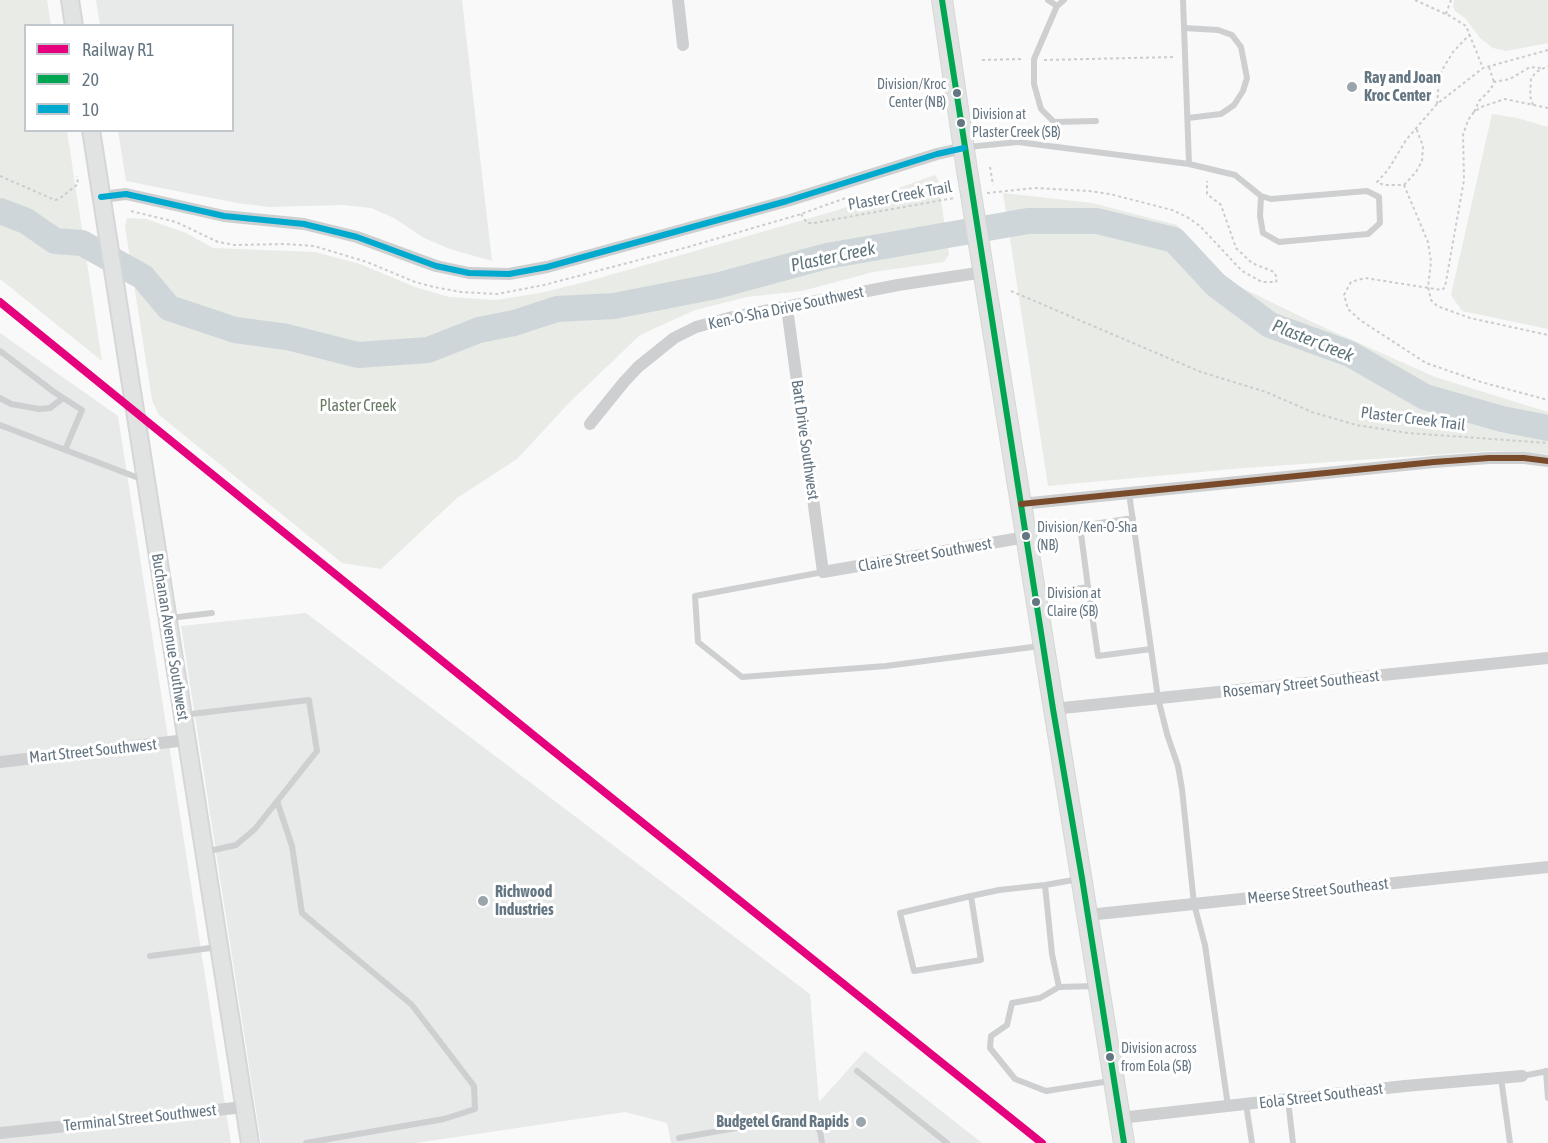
<!DOCTYPE html>
<style>
body{margin:0}
#map{position:relative;width:1548px;height:1143px;overflow:hidden;background:#f9f9f9;font-family:"Asap Condensed",sans-serif}
canvas{display:block}
.legend{position:absolute;left:24px;top:24px;width:210px;height:108px;box-sizing:border-box;background:#fff;border:2px solid #c1c8cd;margin:0;padding:8px 10px;list-style:none;font-size:18px;color:#657683}
.legend li{display:flex;align-items:center;gap:12px;height:30px}
.legend b{width:30px;border:2px solid #c1c8cd}
</style>
<div id="map">
<canvas width="1548" height="1143"></canvas>
<ul class="legend">
<li><b style="height:8px;background:#e5007d"></b>Railway R1</li>
<li><b style="height:8px;background:#00a651"></b>20</li>
<li><b style="height:8px;background:#00a9ce"></b>10</li>
</ul>
</div>
<script>
const ctx = document.querySelector('canvas').getContext('2d');
ctx.lineJoin = 'round';
function fillPath(path, color) {
  ctx.fillStyle = color;
  ctx.fill(path, 'evenodd');
}
function poly(rows) {
  const path = new Path2D();
  for (const r of rows) {
    path.moveTo(r[0], r[1]);
    for (let i = 2; i < r.length; i += 2) path.lineTo(r[i], r[i + 1]);
  }
  return path;
}
function stroke(path, color, width, dash) {
  ctx.strokeStyle = color;
  ctx.lineWidth = width;
  ctx.lineCap = dash ? 'butt' : 'round';
  ctx.setLineDash(dash || []);
  ctx.stroke(path);
}
function label(font, color, halo, rows, align = 'center') {
  ctx.font = font + ' "Asap Condensed",sans-serif';
  ctx.lineWidth = 6;
  ctx.setLineDash([]);
  ctx.textBaseline = 'middle';
  ctx.strokeStyle = halo;
  ctx.fillStyle = color;
  for (const [text, x, y, turn = 0] of rows) {
    ctx.save();
    ctx.translate(x, y);
    ctx.rotate((+turn || 0) * Math.PI / 180);
    ctx.textAlign = isNaN(turn) ? turn : align;
    if (halo) ctx.strokeText(text, 0, 0);
    ctx.fillText(text, 0, 0);
    ctx.restore();
  }
}
fillPath(poly([
 [96,0,462,0,492,261,450,249,424,238,394,218,371,208,343,205,269,207,237,203,126,181,118,131,232,130,232,26,100,25],
 [0,333,118,416,231,1143,0,1143],
 [306,613,810,994,819,1102,865,1051,982,1143,671,1143,667,1123,625,1112,416,1143,261,1143,181,626]
]), '#e8e9e9');
fillPath(poly([
 [0,0,47,0,51,25,26,26,26,130,67,131,102,361,0,279],
 [1454,0,1548,0,1548,43,1506,51,1493,48,1480,38,1465,18,1455,11,1453,6],
 [1492,114,1517,118,1548,127,1548,329,1462,311,1451,295],
 [935,175,938,180,949,255,944,262,873,272,802,291,747,297,695,310,640,335,569,403,517,459,457,498,381,569,342,563,159,415,152,400,125,226,127,218,146,219,186,233,213,248,315,252,360,264,415,287,449,297,496,300,540,293,585,282,741,238,838,210],
 [1003,193,1092,203,1177,225,1230,282,1312,322,1435,377,1548,412,1548,454,1490,451,1244,468,1048,486]
]), '#e8ebe6');
stroke(poly([
 [0,211,26,221,55,241,82,243,143,277,169,308,235,330,287,337,358,355,428,350,479,330,514,323,557,309,614,306,716,286,827,256,1028,221,1097,221,1174,240,1216,285,1270,325,1350,354,1425,397,1502,419,1548,428]
]), '#ced6d9', 26);
const secondary = poly([
 [70,0,74,26],
 [91,130,250,1143]
]);
const primary = poly([
 [942,0,967,170],
 [980,250,1124,1143]
]);
stroke(secondary, '#d5d6d7', 20);
stroke(primary, '#d5d6d7', 22);
stroke(poly([
 [1415,0,1450,16,1466,26,1483,68],
 [1446,14,1451,0],
 [1548,50,1483,68,1437,104,1406,140,1388,170,1377,182,1384,185,1404,185,1428,242,1431,262,1428,287,1431,300,1437,306,1470,318,1548,335],
 [982,60,1024,59],
 [1044,60,1174,57],
 [1489,67,1494,82],
 [1437,104,1439,81,1442,70,1453,52,1470,34],
 [1533,105,1530,96,1531,79,1536,72,1548,66],
 [1548,108,1505,99,1481,107,1474,112,1468,120,1463,135,1464,180,1445,287,1442,290,1365,278,1351,282,1344,295,1348,309,1360,320,1426,363,1481,382,1548,400],
 [1474,112,1479,101,1491,89,1494,82,1510,79,1530,67,1541,68],
 [990,167,993,185],
 [0,176,55,200,59,199,78,184,77,176],
 [1404,185,1416,172,1422,161,1423,146,1416,128],
 [987,193,1035,188,1089,191,1110,194,1172,210,1187,217,1200,226,1242,271,1262,282,1276,282,1277,278,1274,272,1252,263,1236,248,1221,205,1207,194,1207,181],
 [131,211,176,222,218,242,235,245,285,244,314,246,367,262,415,282,434,287,461,292,497,294,544,285,688,247,801,214,854,195],
 [801,214,807,223,814,223,954,198],
 [1011,291,1201,372,1266,392,1312,412,1356,425,1408,433,1548,443]
]), '#cbcccd', 2, [3, 3]);
stroke(poly([
 [1048,0,1057,6],
 [1064,0,1057,6,1034,59,1034,84,1041,109,1054,122,1096,121],
 [1183,0,1189,164],
 [1184,28,1218,30,1232,35,1241,47,1247,78,1243,91,1234,105,1221,114,1188,118],
 [968,147,1018,142,1189,164,1235,175,1261,196,1271,199,1367,191,1379,197,1380,223,1368,234,1279,242,1263,233,1260,216,1261,196],
 [0,351,54,392,82,410,65,450],
 [0,398,11,404,39,409,50,408,63,398],
 [0,425,144,480],
 [1129,493,1158,698,1167,734,1178,766,1182,789,1194,904,1205,945,1228,1106],
 [1133,518,1080,526,1088,587,1098,656,1151,649],
 [823,572,695,596,698,642,742,677,886,666,1040,646],
 [1039,595,1088,587],
 [170,618,212,613],
 [183,715,309,700,317,751,255,829,236,845,205,852],
 [277,801,292,846,302,913,412,1005,474,1086,475,1109,444,1119,306,1143],
 [1045,885,1052,954,1059,987,1095,986],
 [971,896,981,960,914,971,900,913,971,896,999,890,1045,885,1079,879],
 [150,956,218,947],
 [1059,987,1040,998,1012,1003,1007,1025,991,1036,990,1048,1015,1079,1046,1091,1110,1081],
 [857,1071,947,1143],
 [1546,1071,1548,1098],
 [1522,1076,1548,1071],
 [1501,1078,1510,1143],
 [1288,1100,1293,1143],
 [1246,1104,1252,1143],
 [679,1138,793,1118,810,1119,820,1131,822,1143]
]), '#cecfd0', 6);
stroke(poly([
 [678,0,683,45],
 [101,197,126,194,224,216,304,224,357,237,436,266,469,273,509,274,547,267,787,201,937,154,964,148],
 [787,308,823,572,1026,537],
 [590,424,624,382,638,367,674,338,696,327,729,318,898,285,984,272],
 [1021,504,1434,462,1489,458,1524,458,1548,461],
 [1053,709,1548,658],
 [0,762,186,740],
 [1088,915,1548,867],
 [1120,1118,1405,1086,1522,1076],
 [0,1133,244,1107]
]), '#cecfd0', 12);
stroke(secondary, '#e1e2e2', 16);
stroke(primary, '#e1e2e2', 20);
const primaryBridge = poly([
 [967,170,980,250]
]);
stroke(primaryBridge, '#d5d6d7', 22, []);
stroke(primaryBridge, '#e1e2e2', 20);
stroke(poly([
 [942,0,1053,709,1082,878,1124,1143]
]), '#00a651', 6);
stroke(poly([
 [101,197,126,194,224,216,304,224,357,237,436,266,469,273,509,274,547,267,787,201,937,154,964,148]
]), '#00a9ce', 6);
stroke(poly([
 [1021,504,1434,462,1489,458,1524,458,1548,461]
]), '#7a4b2a', 6);
stroke(poly([
 [0,302,547,746,1042,1143]
]), '#e5007d', 8);
for (const [x, y, r, color] of [
 [1352,87,6,"#99a4ac"],
 [957,93,5,"#657683"],
 [961,123,5,"#657683"],
 [1026,536,5,"#657683"],
 [1036,602,5,"#657683"],
 [483,901,6,"#99a4ac"],
 [1110,1057,5,"#657683"],
 [861,1122,6,"#99a4ac"]
]) {
  const dot = new Path2D();
  dot.arc(x, y, r, 0, 2 * Math.PI);
  ctx.fillStyle = color;
  ctx.fill(dot);
  stroke(dot, '#fff', 2);
}
label('14px', '#657683', '#fff', [
 ["Division/Kroc",946,85,"right"],
 ["Center (NB)",946,103,"right"],
 ["Division at",972,115],
 ["Plaster Creek (SB)",972,133],
 ["Division/Ken-O-Sha",1037,528],
 ["(NB)",1037,546],
 ["Division at",1047,594],
 ["Claire (SB)",1047,612],
 ["Division across",1121,1049],
 ["from Eola (SB)",1121,1067]
], 'left');
label('bold 16px', '#657683', '#fff', [
 ["Ray and Joan",1364,78],
 ["Kroc Center",1364,96],
 ["Richwood",495,892],
 ["Industries",495,910],
 ["Budgetel Grand Rapids",849,1122,"right"]
], 'left');
label('16px', '#657683', '#fff', [
 ["Plaster Creek Trail",900,196,-10],
 ["Ken-O-Sha Drive Southwest",786,308,-12],
 ["Plaster Creek Trail",1413,419,7],
 ["Batt Drive Southwest",805,440,82],
 ["Claire Street Southwest",925,555,-10],
 ["Buchanan Avenue Southwest",170,637,81],
 ["Rosemary Street Southeast",1301,684,-6],
 ["Mart Street Southwest",93,751,-6],
 ["Meerse Street Southeast",1318,891,-6],
 ["Eola Street Southeast",1321,1096,-7],
 ["Terminal Street Southwest",140,1118,-6]
]);
label('16px', '#687a64', '#fff', [
 ["Plaster Creek",358,406]
]);
label('italic 18px', '#60757c', '#fff', [
 ["Plaster Creek",833,257,-12],
 ["Plaster Creek",1313,341,22]
]);
</script>
